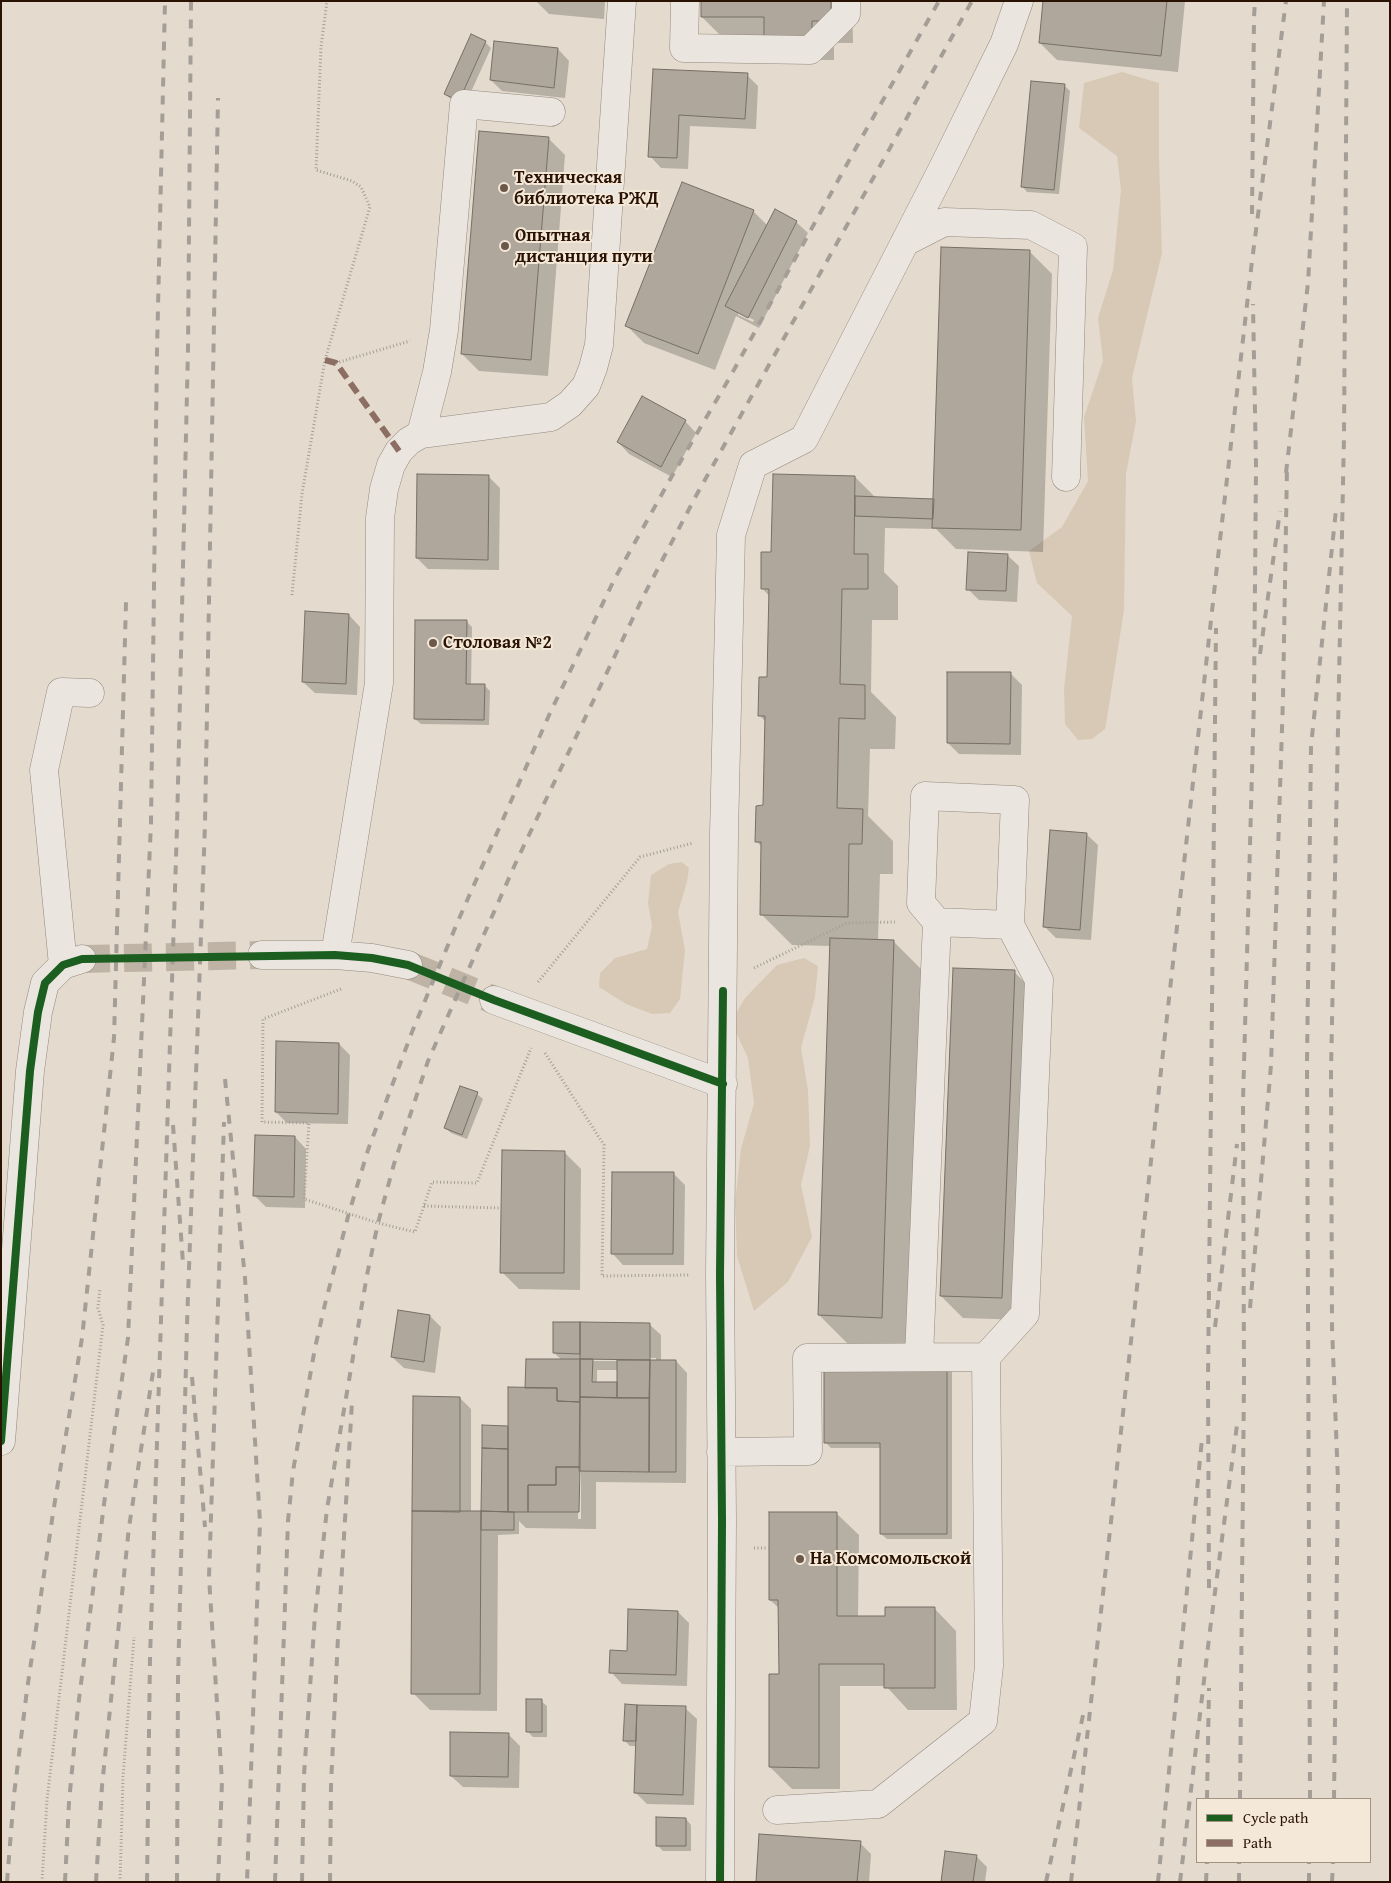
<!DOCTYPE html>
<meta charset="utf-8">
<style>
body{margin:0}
#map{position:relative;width:1391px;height:1883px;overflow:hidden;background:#e4dbce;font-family:"Gentium Book Plus",serif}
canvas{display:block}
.frame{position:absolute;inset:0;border:2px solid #2a1202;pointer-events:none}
.legend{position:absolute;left:1196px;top:1798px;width:175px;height:65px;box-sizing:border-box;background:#f4e9d9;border:1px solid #a39383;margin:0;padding:6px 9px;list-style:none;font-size:15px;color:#2a1202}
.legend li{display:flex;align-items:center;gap:10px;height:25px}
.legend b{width:25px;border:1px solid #a39383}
</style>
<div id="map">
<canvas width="1391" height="1883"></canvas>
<div class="frame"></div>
<ul class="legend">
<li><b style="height:6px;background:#1b5e20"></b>Cycle path</li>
<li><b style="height:6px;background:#8d6e63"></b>Path</li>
</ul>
</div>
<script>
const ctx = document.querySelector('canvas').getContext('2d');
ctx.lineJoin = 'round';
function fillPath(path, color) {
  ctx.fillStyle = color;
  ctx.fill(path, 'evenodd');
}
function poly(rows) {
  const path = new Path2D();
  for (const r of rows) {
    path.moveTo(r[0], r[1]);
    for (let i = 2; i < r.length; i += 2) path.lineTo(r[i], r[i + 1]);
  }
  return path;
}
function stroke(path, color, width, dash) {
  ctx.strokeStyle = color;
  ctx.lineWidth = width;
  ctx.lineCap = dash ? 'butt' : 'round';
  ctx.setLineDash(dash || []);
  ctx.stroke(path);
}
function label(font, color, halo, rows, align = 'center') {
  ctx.font = font + ' "Gentium Book Plus",serif';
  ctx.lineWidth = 4;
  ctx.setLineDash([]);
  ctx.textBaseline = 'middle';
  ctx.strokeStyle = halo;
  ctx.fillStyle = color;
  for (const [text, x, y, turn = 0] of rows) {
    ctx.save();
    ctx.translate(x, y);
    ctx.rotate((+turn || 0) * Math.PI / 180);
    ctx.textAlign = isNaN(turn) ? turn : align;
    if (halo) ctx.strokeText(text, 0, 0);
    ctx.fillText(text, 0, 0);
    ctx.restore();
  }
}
fillPath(poly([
 [1122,72,1159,83,1159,158,1162,253,1132,378,1136,421,1126,474,1124,610,1107,718,1105,729,1092,739,1078,740,1065,724,1064,689,1072,616,1037,583,1029,551,1062,527,1088,481,1084,417,1103,361,1098,318,1113,270,1121,190,1117,156,1079,128,1084,83],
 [682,862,689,868,687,882,678,912,685,950,680,999,670,1013,652,1014,626,1004,599,987,600,973,615,958,647,949,652,926,648,903,651,875,669,864],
 [804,958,818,966,815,997,801,1048,808,1090,810,1146,801,1185,812,1237,788,1282,754,1311,737,1256,735,1203,741,1149,754,1103,748,1058,731,1022,745,998,777,965]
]), '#d7c9b6');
fillPath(poly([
 [536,1,605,1,604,19,549,14],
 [702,1,852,1,853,43,834,43,834,60,787,60,724,39,702,17],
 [1044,1,1185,1,1178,72,1057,60,1040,43],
 [485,42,491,48,465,105,451,99,445,94],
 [558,49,569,61,565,98,502,91,491,80],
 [654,70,747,75,758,86,756,129,690,126,688,169,661,168,650,156],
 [1064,85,1070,91,1059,194,1027,192,1022,186],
 [548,138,565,155,548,376,479,371,462,354],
 [753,211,768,226,796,222,808,233,759,328,736,316,715,370,644,343,627,326],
 [738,312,754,320,753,322,738,315],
 [1029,251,1052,274,1043,552,956,549,936,529,885,528,884,572,898,586,898,620,872,620,871,692,896,717,895,749,870,749,868,816,893,841,893,874,880,874,878,941,893,941,924,972,912,1348,850,1346,819,1315,831,946,792,945,761,914,762,847,756,841,764,806,766,722,759,715,768,678,770,597,762,588,772,554,855,477,876,498,935,500],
 [685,421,696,433,672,477,629,454,618,442],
 [488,476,500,488,499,570,428,569,417,558],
 [1007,555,1019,566,1017,602,979,600,968,589],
 [349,615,360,627,357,695,315,693,303,682],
 [467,622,472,627,471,685,484,685,490,691,489,725,421,724,415,719],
 [1011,674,1022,685,1021,755,959,754,948,743],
 [1086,834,1098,845,1091,940,1056,938,1045,927],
 [1014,972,1037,994,1023,1320,963,1318,941,1296],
 [339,1044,350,1055,348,1124,287,1123,276,1112],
 [477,1094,483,1099,467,1139,451,1133,445,1128],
 [295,1137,306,1149,305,1208,266,1207,255,1196],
 [564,1152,581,1169,580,1290,519,1289,502,1272],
 [674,1174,685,1185,684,1265,623,1265,612,1253],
 [430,1316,441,1327,435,1373,404,1368,392,1357],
 [649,1324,661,1335,661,1361,676,1361,687,1373,686,1483,596,1482,596,1529,526,1528,519,1521,519,1534,498,1535,497,1711,430,1710,413,1693,460,1398,471,1409,471,1513,483,1513,508,1427,527,1389,562,1360,554,1353],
 [590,1358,656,1358,656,1361,592,1361],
 [597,1370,618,1370,618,1384,597,1383],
 [578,1413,581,1413,581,1519,578,1519],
 [946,1367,952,1372,952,1539,887,1539,881,1534,881,1448,831,1448,826,1443],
 [836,1513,859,1535,858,1617,886,1617,934,1608,956,1631,957,1710,908,1710,886,1686,840,1686,840,1789,792,1789,770,1767,780,1675,780,1609,770,1600],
 [678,1612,689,1623,687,1686,622,1684,611,1672,628,1652],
 [541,1701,547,1706,547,1737,533,1737,528,1732],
 [685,1708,697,1719,694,1805,647,1804,636,1793,637,1746,630,1746,625,1741],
 [508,1734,520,1746,519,1788,463,1787,451,1776],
 [686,1819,691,1825,691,1851,663,1851,657,1845],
 [860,1843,871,1854,869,1882,757,1882],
 [976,1856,987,1867,985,1882,942,1882]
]), '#0003');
const building = poly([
 [701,1,831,1,831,21,812,21,812,38,764,39,764,17,701,17,701,1],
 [1043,1,1167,1,1161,56,1039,43,1043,1],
 [471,34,486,41,459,101,444,94,471,34],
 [494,41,558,48,554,88,490,80,494,41],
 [653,69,748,73,745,119,679,115,677,158,648,157,653,69],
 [1031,81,1065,84,1054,190,1021,187,1031,81],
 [479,131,549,137,531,360,461,354,479,131],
 [682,182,754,210,698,354,625,326,682,182],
 [775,209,797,221,748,318,725,306,775,209],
 [941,247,1030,250,1021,530,932,528,941,247],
 [642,396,686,420,661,467,617,442,642,396],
 [417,474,489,475,488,560,416,558,417,474],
 [773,474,855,476,854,554,868,554,868,589,842,589,840,684,865,685,865,719,839,718,837,808,863,809,862,844,849,844,848,917,760,915,761,842,755,842,756,806,763,805,765,716,758,716,759,677,767,677,769,589,761,589,761,552,771,552,773,474],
 [855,496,934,499,933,519,855,516,855,496],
 [968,552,1008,554,1006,591,966,590,968,552],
 [305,611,349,614,346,684,302,682,305,611],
 [415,620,467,620,466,684,485,684,484,720,414,719,415,620],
 [947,672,1011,672,1010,744,947,743,947,672],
 [1050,830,1087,833,1080,930,1043,927,1050,830],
 [830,938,894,940,882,1318,818,1315,830,938],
 [953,968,1015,970,1002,1298,940,1296,953,968],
 [276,1041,339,1043,338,1114,275,1112,276,1041],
 [460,1086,478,1092,462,1135,444,1128,460,1086],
 [255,1135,295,1136,294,1197,253,1196,255,1135],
 [502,1150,565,1151,564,1273,500,1273,502,1150],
 [612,1172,674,1172,673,1254,611,1254,612,1172],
 [398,1310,430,1315,424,1362,391,1357,398,1310],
 [553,1322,580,1322,580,1354,553,1353,553,1322],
 [580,1322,650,1323,650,1360,580,1359,580,1322],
 [526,1359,580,1359,580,1402,557,1401,557,1388,525,1388,526,1359],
 [580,1359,593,1359,592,1382,617,1382,617,1398,580,1397,580,1359],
 [617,1360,650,1360,649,1398,617,1398,617,1360],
 [650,1360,676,1360,676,1472,649,1472,650,1360],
 [824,1365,947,1366,947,1534,880,1534,880,1443,824,1443,824,1365],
 [508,1387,557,1388,557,1401,580,1402,580,1467,556,1467,556,1485,528,1485,528,1512,508,1512,508,1387],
 [413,1396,460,1397,460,1512,412,1511,413,1396],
 [580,1397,649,1398,649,1472,579,1471,580,1397],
 [482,1425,508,1426,508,1449,482,1448,482,1425],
 [482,1448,508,1449,508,1512,481,1511,482,1448],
 [556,1467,580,1467,579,1512,528,1512,528,1485,556,1485,556,1467],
 [412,1511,481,1511,480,1694,411,1694,412,1511],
 [481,1511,514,1512,514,1530,481,1530,481,1511],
 [769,1512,837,1512,837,1616,885,1616,885,1607,935,1607,935,1688,884,1688,884,1664,819,1664,819,1768,769,1767,769,1674,779,1674,778,1600,769,1600,769,1512],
 [628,1609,678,1611,676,1675,609,1673,610,1650,627,1651,628,1609],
 [526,1699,542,1699,542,1732,526,1732,526,1699],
 [625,1704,637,1705,636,1741,623,1741,625,1704],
 [637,1705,686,1706,683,1795,634,1793,637,1705],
 [450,1732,509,1733,508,1777,450,1776,450,1732],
 [656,1817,686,1818,686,1846,656,1846,656,1817],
 [759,1834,861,1841,857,1882,756,1882,759,1834],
 [945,1851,977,1855,973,1882,941,1882,945,1851]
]);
fillPath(building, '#afa79c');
stroke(building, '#776e65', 1);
stroke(poly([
 [82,959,262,955],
 [408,965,494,1000]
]), '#bfb3a5', 28, [28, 14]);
const minor = poly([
 [685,1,684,48,810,50,846,14,846,1],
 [905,242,944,222,1031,225,1073,247,1066,477],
 [421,434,437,372,444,330,464,104,551,112],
 [937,922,921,903,925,796,1015,800,1010,925],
 [262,955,335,955,372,958,408,965],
 [335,955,379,683,380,518,384,489,391,465,399,451,409,441,421,434,551,417,570,404,586,386,593,368,599,345,622,1],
 [63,965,44,770,61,692,90,693],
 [494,1000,723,1084],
 [919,1357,937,922,1010,925,1039,980,1025,1314,986,1357],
 [1,1441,30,1071,38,1012,45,983,63,965,82,959],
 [721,1452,808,1451,807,1358,986,1357,989,1666,983,1721,878,1804,777,1810],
 [720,1882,722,1520,720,1274,724,834,731,535,753,465,804,439,943,168,1004,44,1019,1]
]);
stroke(minor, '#92897f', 29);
stroke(poly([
 [336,363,410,341],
 [292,595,302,494,325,360,370,207,361,187,352,181,316,170,321,47,327,1],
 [754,968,847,923,895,922],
 [538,982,640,857,693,843],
 [341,989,263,1019,262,1122,309,1123,304,1199,378,1223,415,1232,432,1182,477,1183,531,1048],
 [545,1053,604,1145,602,1276,689,1275],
 [424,1206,501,1208],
 [754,1548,769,1548],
 [42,1882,47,1800,103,1325,98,1308,100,1288],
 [120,1882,123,1777,134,1637]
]), '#a49e97', 3, [1, 2.5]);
stroke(minor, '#eae5df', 28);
stroke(poly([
 [1252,214,1254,17,1255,1],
 [1286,473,1308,283,1324,1],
 [1260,654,1280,511],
 [225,1079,245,1278,260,1522,247,1882],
 [173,1125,183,1263],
 [1250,1308,1271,1065,1283,698,1287,467],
 [1215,1327,1237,1144],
 [192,1377,205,1527],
 [1209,1588,1208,1381,1216,628],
 [1207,1799,1209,1688],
 [1240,1799,1244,1377,1243,1101,1254,699,1256,466,1253,304],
 [1310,1799,1307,1063,1311,746,1336,510],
 [1334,1799,1338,1481,1332,1327,1331,1071,1344,435,1347,1],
 [7,1882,14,1795,27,1690,53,1513,82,1338,114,1038,126,602],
 [65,1882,69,1802,78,1707,107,1481,128,1338,151,823,157,352,165,1],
 [96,1882,102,1786,129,1527,153,1372],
 [147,1882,150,1658,177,827,188,349,191,1],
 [177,1882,178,1679,187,1324,205,824,218,98],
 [218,1882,222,1782,209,1577,224,1122],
 [275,1882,288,1521,293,1471,315,1348,325,1304,349,1213,368,1150,412,1032,458,921,550,713,615,578,672,476,730,377,857,146,939,1],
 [302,1882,304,1775,315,1615,327,1509,367,1275,378,1223,394,1164,428,1061,517,860,644,595,697,494,972,1],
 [330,1882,331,1785,338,1637,352,1402],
 [1046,1882,1084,1711],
 [1071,1882,1217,566,1252,261,1286,1],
 [1158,1882,1202,1439],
 [1180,1882,1210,1630,1237,1425],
 [1206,1882,1207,1862],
 [1239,1882,1239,1862],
 [1309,1882,1309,1862],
 [1332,1882,1333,1862]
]), '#a49e97', 4, [9, 9]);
stroke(poly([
 [325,360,336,363,399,451]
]), '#8d6e63', 6, [12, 6]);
stroke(poly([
 [1,1441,30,1071,38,1012,45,983,63,965,82,959,335,955,372,958,408,965,494,1000,723,1084],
 [720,1882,722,1520,720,1274,723,991]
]), '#1b5e20', 8);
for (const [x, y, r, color] of [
 [504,188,5,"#6b5849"],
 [505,246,5,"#6b5849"],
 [433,643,5,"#6b5849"],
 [800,1559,5,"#6b5849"]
]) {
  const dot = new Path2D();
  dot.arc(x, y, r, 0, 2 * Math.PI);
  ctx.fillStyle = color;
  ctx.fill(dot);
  stroke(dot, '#f4e9d9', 2);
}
label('bold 18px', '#2a1202', '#f4e9d9', [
 ["Техническая",514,178],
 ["библиотека РЖД",514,199],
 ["Опытная",515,236],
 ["дистанция пути",515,257],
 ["Столовая №2",443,643],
 ["На Комсомольской",810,1559]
], 'left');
</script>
